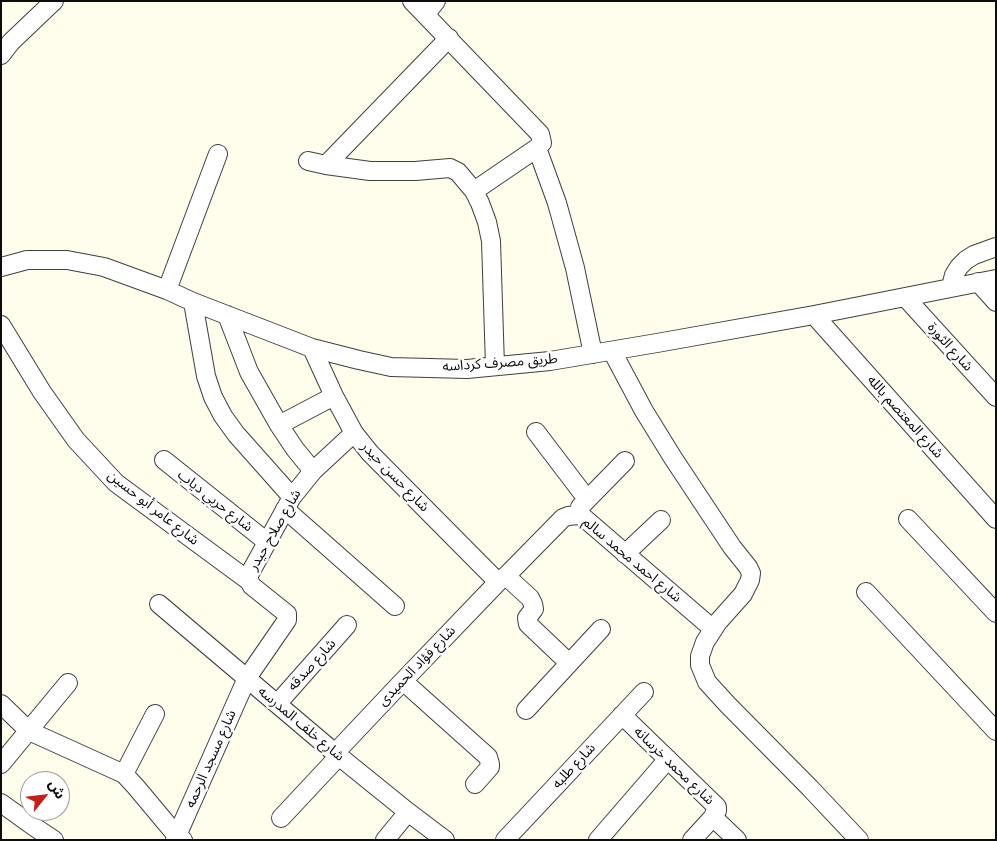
<!DOCTYPE html>
<meta charset="utf-8">
<style>
body{margin:0}
#map{position:relative;width:997px;height:841px;overflow:hidden;background:#fffdeb;font-family:"Noto Serif","Noto Sans Arabic",serif}
canvas{display:block}
.frame{position:absolute;inset:0;border:2px solid #0c0c0c;pointer-events:none}
.north{position:absolute;left:20px;top:771px;width:50px;height:50px;box-sizing:border-box;background:#fff;border:1px solid #9e9e9e;border-radius:50%;rotate:61deg;font-size:14px;font-weight:700;line-height:20px;text-align:center;color:#0c0c0c}
.north::after{content:'';display:block;margin:auto;width:18px;height:22px;background:#c6201b;clip-path:polygon(50% 0,100% 100%,50% 72%,0 100%)}
</style>
<div id="map">
<canvas width="997" height="841"></canvas>
<div class="frame"></div>
<div class="north">ش</div>
</div>
<script>
const ctx = document.querySelector('canvas').getContext('2d');
ctx.lineJoin = 'round';
function poly(rows) {
  const path = new Path2D();
  for (const r of rows) {
    path.moveTo(r[0], r[1]);
    for (let i = 2; i < r.length; i += 2) path.lineTo(r[i], r[i + 1]);
  }
  return path;
}
function stroke(path, color, width, dash) {
  ctx.strokeStyle = color;
  ctx.lineWidth = width;
  ctx.lineCap = dash ? 'butt' : 'round';
  ctx.setLineDash(dash || []);
  ctx.stroke(path);
}
function label(font, color, halo, rows, align = 'center') {
  ctx.font = font + ' "Noto Serif","Noto Sans Arabic",serif';
  ctx.lineWidth = 5;
  ctx.setLineDash([]);
  ctx.textBaseline = 'middle';
  ctx.strokeStyle = halo;
  ctx.fillStyle = color;
  for (const [text, x, y, turn = 0] of rows) {
    ctx.save();
    ctx.translate(x, y);
    ctx.rotate((+turn || 0) * Math.PI / 180);
    ctx.textAlign = isNaN(turn) ? turn : align;
    if (halo) ctx.strokeText(text, 0, 0);
    ctx.fillText(text, 0, 0);
    ctx.restore();
  }
}
const street = poly([
 [412,1,540,134,542,143,537,148,474,191],
 [426,14,436,1],
 [1,55,11,42,54,1],
 [537,148,557,203,575,268,593,354],
 [308,161,326,165,370,171,415,171,450,168,458,172,474,191,480,203,487,222,491,241,495,366],
 [326,165,449,38],
 [1,267,27,260,67,260,104,267,167,290,193,302,312,348,359,360,391,367,467,369,550,361,657,343,814,315,996,279],
 [978,282,996,302],
 [951,287,954,275,959,267,966,260,974,255,996,247],
 [167,290,218,154],
 [905,297,996,397],
 [193,302,206,376,213,397,223,416,236,434,292,497],
 [227,315,249,372,279,425,295,449,313,471],
 [814,315,996,519],
 [1,325,42,392,76,440,116,483,249,581],
 [312,348,334,396,354,433,370,453,494,578,500,580,506,576,563,518,568,516,578,515,583,517,713,629],
 [612,351,644,411,673,458,732,547,748,567,751,573,750,580,743,594,718,622,705,642,700,656,700,665,707,682,727,704,810,788,859,840],
 [279,425,334,396],
 [536,432,587,499],
 [164,460,267,542],
 [580,507,625,461],
 [285,509,395,606],
 [908,519,996,613],
 [625,554,661,520],
 [506,576,530,598,533,604,534,609,527,618,528,624,569,663],
 [866,592,996,731],
 [159,604,335,753,408,812,445,840],
 [403,681,488,757,490,764,490,767,475,784],
 [1,704,29,731,124,774,136,787,177,836,183,840],
 [277,704,347,625],
 [526,710,601,629],
 [622,715,717,807,717,811,714,814,714,818,737,840],
 [335,753,403,681,500,580],
 [1,764,68,683],
 [124,774,155,714],
 [1,803,33,826,54,840],
 [281,818,339,756],
 [175,840,247,678,287,620,287,614,252,586,249,581,249,575,292,497,313,471,354,433],
 [385,840,408,812],
 [505,840,644,692],
 [598,840,668,759],
 [692,840,714,816]
]);
stroke(street, '#3f3f3f', 20);
stroke(street, '#fff', 18);
label('14px', '#0c0c0c', '#fff', [
 ["شارع الثورة",950,347,48],
 ["طريق مصرف كرداسه",500,363,-4],
 ["شارع المعتصم بالله",905,417,48],
 ["شارع حسن حيدر",395,477,46],
 ["شارع حربي دياب",215,501,38],
 ["شارع عامر أبو حسين",153,508,38],
 ["شارع صلاح حيدر",275,530,-60],
 ["شارع احمد محمد سالم",632,560,40],
 ["شارع صدقه",312,665,-48],
 ["شارع فؤاد الحميدى",417,666,-46],
 ["شارع خلف المدرسه",301,724,40],
 ["شارع مسجد الرحمه",211,759,-66],
 ["شارع طلبه",574,766,-47],
 ["شارع محمد خرسانه",674,766,44]
]);
</script>
